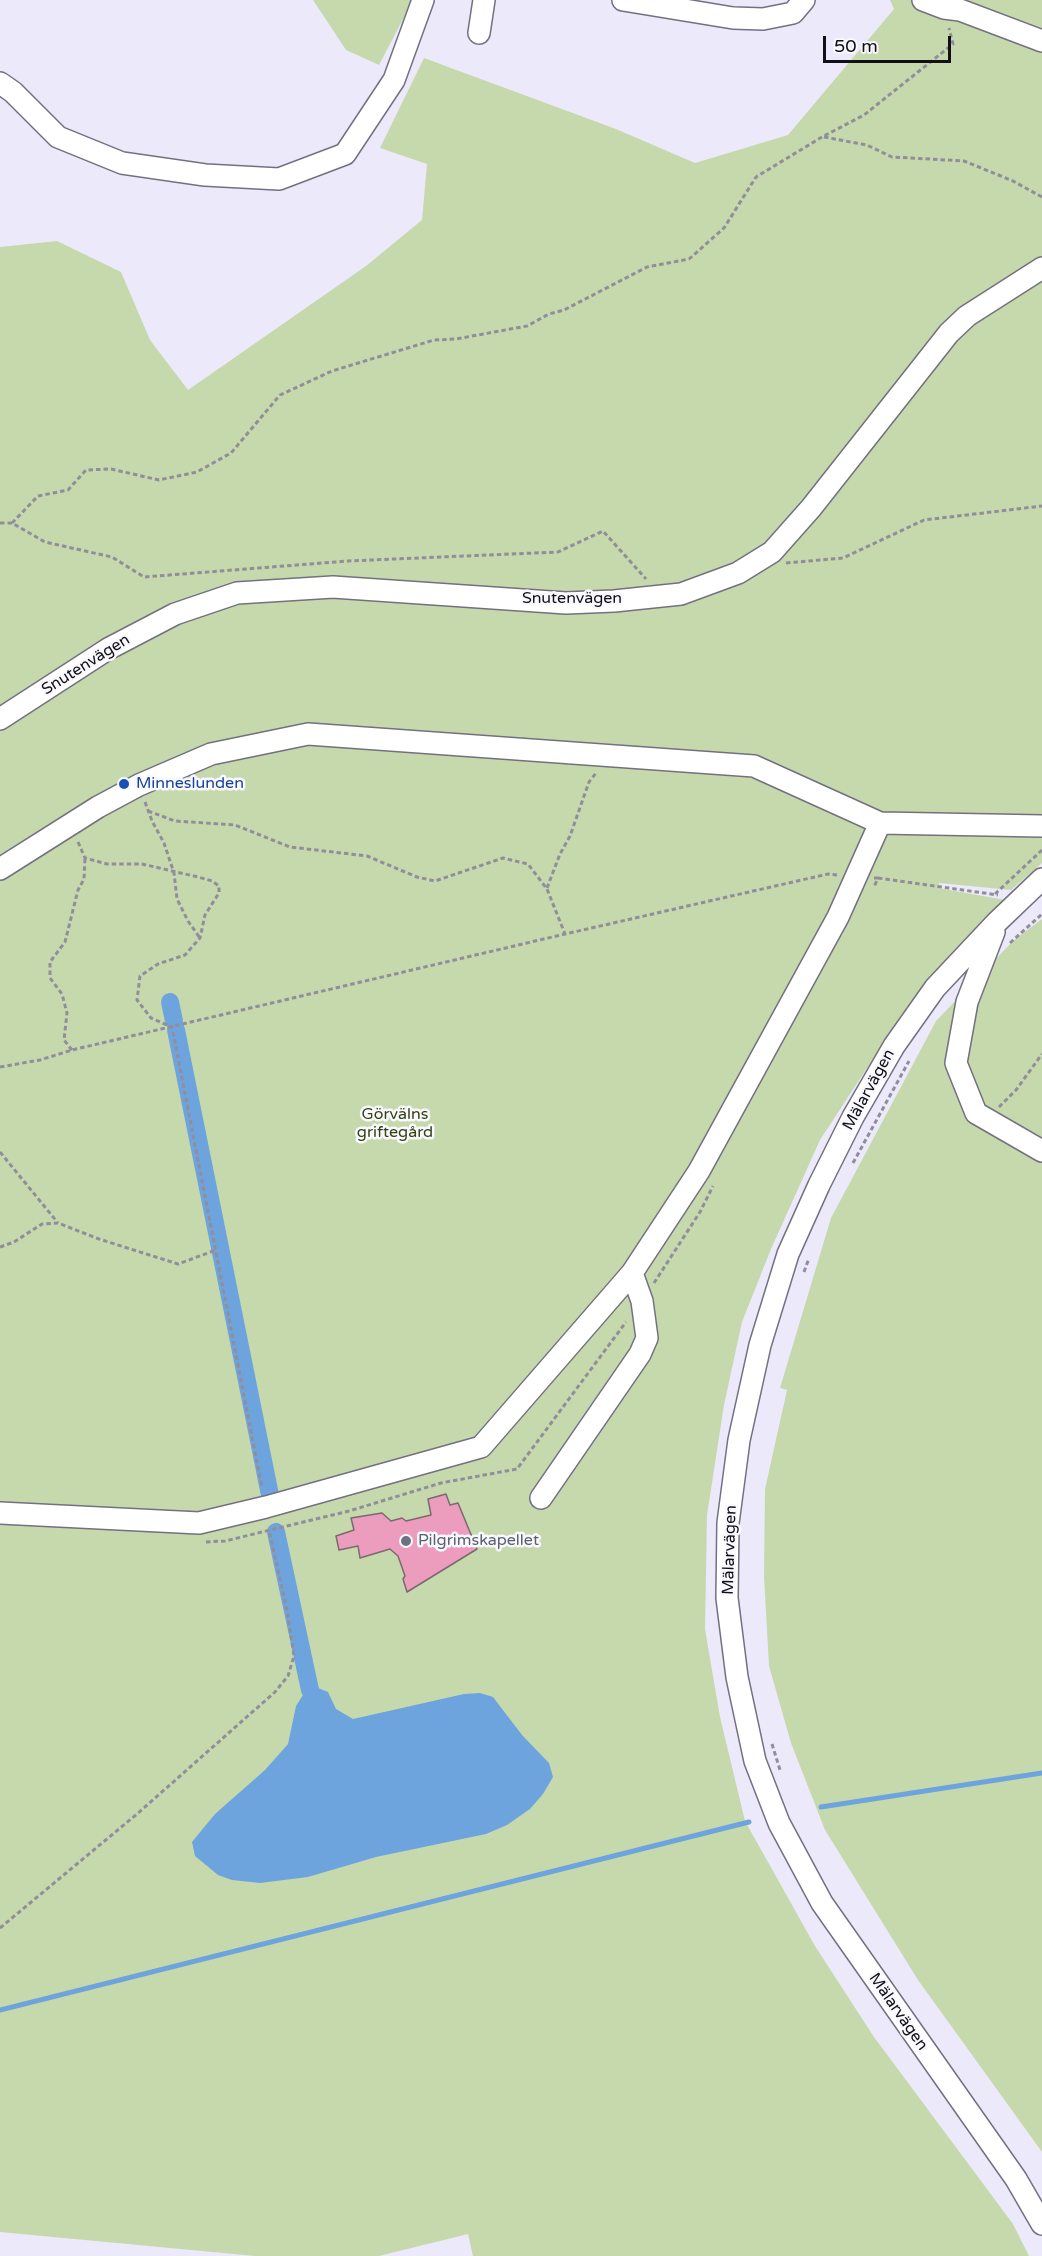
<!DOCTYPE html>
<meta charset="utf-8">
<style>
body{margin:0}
#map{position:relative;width:1042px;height:2256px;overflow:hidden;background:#ece9fb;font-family:"Varela Round",sans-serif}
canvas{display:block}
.scale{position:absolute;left:823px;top:36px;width:128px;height:27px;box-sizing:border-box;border:3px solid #121016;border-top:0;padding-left:8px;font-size:18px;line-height:21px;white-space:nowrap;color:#121016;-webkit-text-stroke:4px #f9f8ff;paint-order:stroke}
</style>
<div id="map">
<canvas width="1042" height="2256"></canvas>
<div class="scale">50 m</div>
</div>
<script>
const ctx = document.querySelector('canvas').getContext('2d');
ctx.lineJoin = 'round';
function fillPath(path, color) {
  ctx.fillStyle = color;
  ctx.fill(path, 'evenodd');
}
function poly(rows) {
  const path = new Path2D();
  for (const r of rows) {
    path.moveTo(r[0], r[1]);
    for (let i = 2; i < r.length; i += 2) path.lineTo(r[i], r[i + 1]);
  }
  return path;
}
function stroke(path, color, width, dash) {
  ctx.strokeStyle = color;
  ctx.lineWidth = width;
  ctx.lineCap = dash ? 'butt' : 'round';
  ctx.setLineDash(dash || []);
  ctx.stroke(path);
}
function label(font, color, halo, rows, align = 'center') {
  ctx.font = font + ' "Varela Round",sans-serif';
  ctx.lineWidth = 5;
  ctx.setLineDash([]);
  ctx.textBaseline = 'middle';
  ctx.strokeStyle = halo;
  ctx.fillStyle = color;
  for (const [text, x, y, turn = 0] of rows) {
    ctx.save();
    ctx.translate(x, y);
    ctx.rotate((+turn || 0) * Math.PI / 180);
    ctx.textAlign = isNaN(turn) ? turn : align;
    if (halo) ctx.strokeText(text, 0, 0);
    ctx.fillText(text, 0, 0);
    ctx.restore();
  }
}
fillPath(poly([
 [313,0,413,0,379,65,346,50],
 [890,0,1042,0,1042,863,1011,890,939,883,938,888,1011,901,1013,903,884,1042,820,1140,771,1249,742,1322,724,1405,707,1515,705,1629,720,1717,745,1821,815,1946,874,2037,1013,2224,1029,2256,473,2256,468,2234,379,2256,255,2256,0,2232,0,247,57,241,121,272,150,340,188,390,366,266,422,220,427,164,380,148,424,58,616,129,695,163,788,135,894,9],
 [1042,919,1042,2152,918,1980,825,1830,791,1743,769,1666,764,1576,765,1489,787,1390,780,1388,831,1218,936,1021,1014,940]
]), '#c6d9ad');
fillPath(poly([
 [318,1688,328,1692,336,1709,353,1719,464,1694,480,1693,493,1697,522,1735,549,1763,553,1777,543,1794,530,1809,507,1825,486,1834,376,1857,308,1877,260,1883,232,1880,218,1875,195,1856,192,1842,215,1814,265,1770,288,1744,296,1706,303,1695,310,1690]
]), '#6ea4de');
stroke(poly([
 [821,1807,1042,1773],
 [0,2010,749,1822]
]), '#6ea4de', 5);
stroke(poly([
 [170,1002,174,1021],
 [176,1030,270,1495],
 [276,1532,310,1690]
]), '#6ea4de', 18);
const building = poly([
 [446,1494,450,1505,458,1503,477,1549,407,1592,403,1579,405,1576,398,1556,390,1549,360,1558,358,1546,339,1550,336,1536,354,1530,351,1518,382,1513,391,1521,402,1518,406,1521,431,1515,428,1499,446,1494]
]);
fillPath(building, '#ec9dbe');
stroke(building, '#7b6970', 1.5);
const minor = poly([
 [623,0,733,18,763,19,793,13,804,0],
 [923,0,944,8,960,10,1042,41],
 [479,33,484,0],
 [0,83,13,92,58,137,122,163,205,175,279,179,345,154,394,80,423,0],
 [0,719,108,649,175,614,237,593,333,587,566,603,614,601,681,594,738,573,772,552,811,508,949,333,967,316,1042,268],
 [0,869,98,807,139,785,211,754,308,734,754,766,880,823,1042,826],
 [1042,879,997,922,935,988,894,1046,853,1117,819,1185,788,1254,760,1345,739,1440,728,1523,727,1598,737,1677,755,1761,779,1823,822,1903,1016,2179,1042,2224],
 [994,932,967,1002,956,1063,976,1113,1042,1151],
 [541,1498,640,1354,647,1338,642,1301,632,1273],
 [0,1513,199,1523,266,1507,481,1447,632,1273,699,1171,838,917,880,823]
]);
stroke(minor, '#737080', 24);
stroke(poly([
 [824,137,867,145,892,157,964,161,1013,181,1042,197],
 [0,523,12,523,45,542,112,557,144,577,348,561,558,552,603,531,646,579],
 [12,523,38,496,68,490,86,470,111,469,159,480,197,472,231,453,280,395,332,371,434,340,456,339,527,326,549,314,564,310,647,267,689,259,724,228,756,177,822,137,864,115,953,44,949,28],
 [786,563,843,558,924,520,1042,506],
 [145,802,152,821,164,843,174,873,177,899,188,921,200,938],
 [148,811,175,821,235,825,290,847,367,856,417,877,435,881,503,858,528,864,547,889,565,934],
 [78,842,85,858,107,864,142,864,198,877,212,881,219,886,219,893,205,915,200,938,185,955,158,964,140,976,137,1000,151,1018,172,1027,262,1488],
 [874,878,878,878,874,887],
 [878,878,998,895],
 [547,888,560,854,570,836,589,782,596,773],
 [995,894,1042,850],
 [1010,943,1042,914],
 [72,1050,64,1040,67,1013,62,994,50,978,50,962,65,942,78,890,84,879,85,858],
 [0,1067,40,1060,72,1050,565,934,828,874,837,875],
 [999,1107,1016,1090,1042,1054],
 [0,1152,58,1223],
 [853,1163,909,1061],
 [0,1247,14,1242,42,1224,58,1223,99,1239,178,1264,216,1250],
 [804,1272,809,1258],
 [654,1283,700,1212,713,1186],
 [206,1542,225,1541,349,1511,441,1483,517,1469,626,1322],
 [772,1744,780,1770],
 [0,1928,137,1814,275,1692,288,1676,294,1656,287,1610,269,1530]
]), '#918e9b', 3, [4.5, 3]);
stroke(minor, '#fff', 21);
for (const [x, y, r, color] of [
 [124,784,6,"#1a4fb4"],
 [406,1541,6,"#6b7280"]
]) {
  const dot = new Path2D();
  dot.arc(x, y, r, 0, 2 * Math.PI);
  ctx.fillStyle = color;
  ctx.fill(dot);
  stroke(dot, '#f9f8ff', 2);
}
label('16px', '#121016', '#f9f8ff', [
 ["Snutenvägen",572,599],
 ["Snutenvägen",86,665,-32],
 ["Mälarvägen",869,1090,-61],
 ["Mälarvägen",730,1550,-88],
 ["Mälarvägen",898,2012,55]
]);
label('16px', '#164399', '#f9f8ff', [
 ["Minneslunden",136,784]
], 'left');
label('16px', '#30420d', '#f9f8ff', [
 ["Görvälns",395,1115],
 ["griftegård",395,1133]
]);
label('16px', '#5b616d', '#f9f8ff', [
 ["Pilgrimskapellet",418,1541]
], 'left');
</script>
